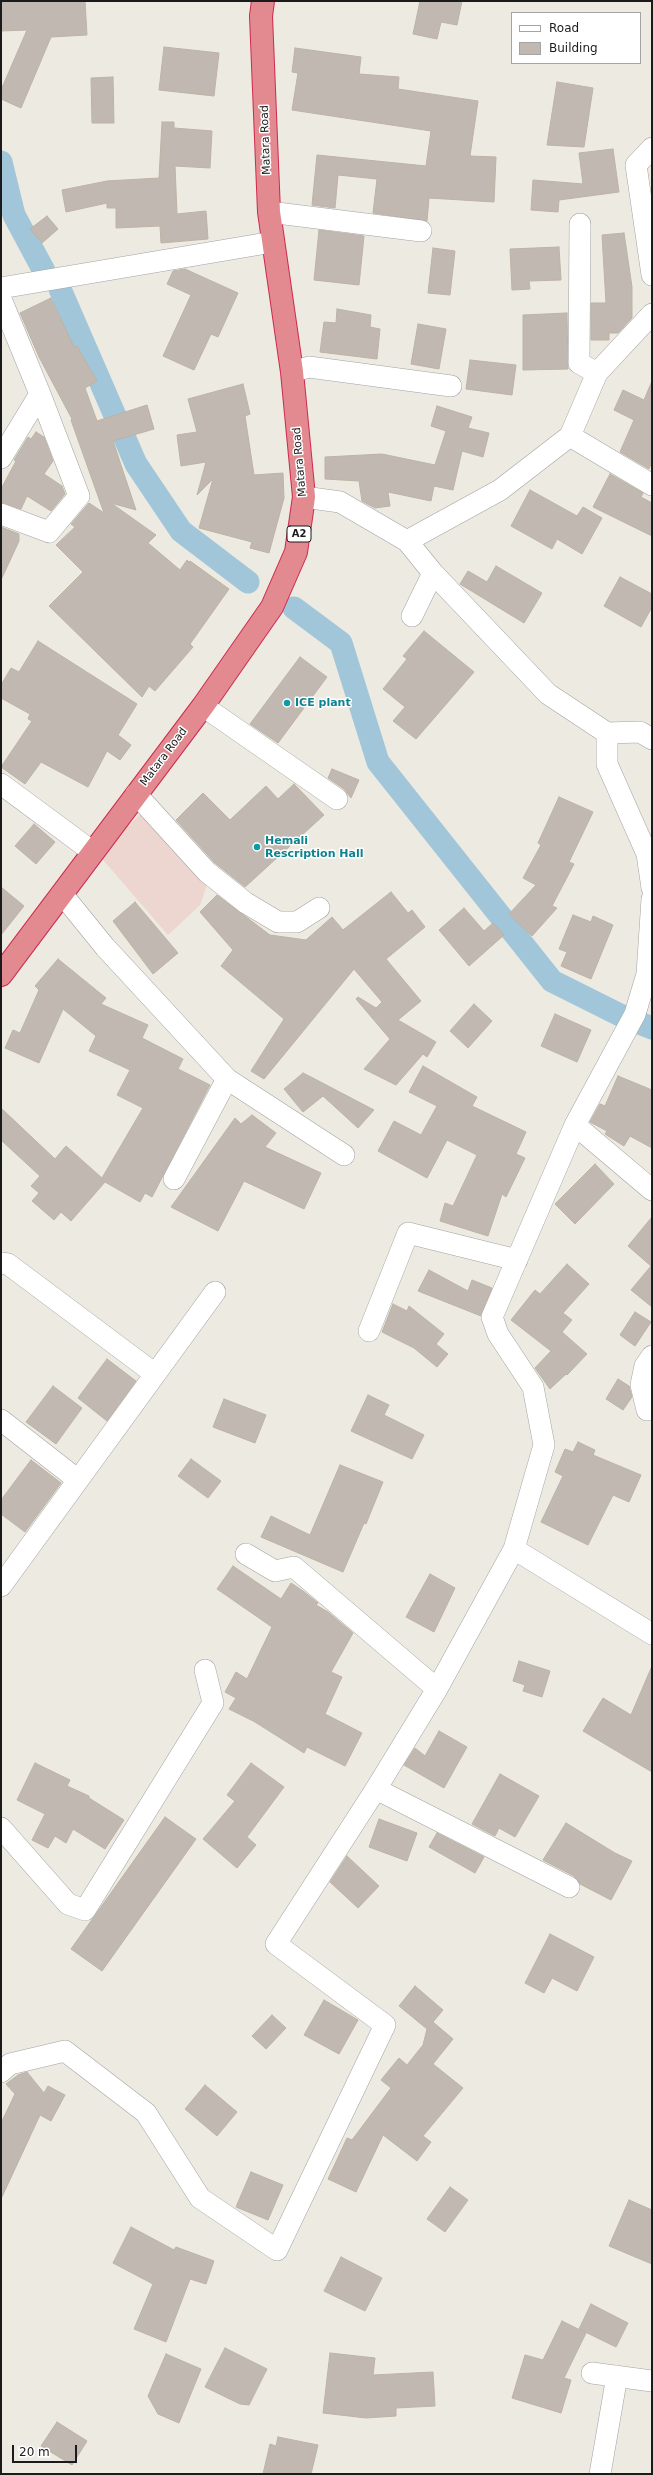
<!DOCTYPE html>
<style>
body{margin:0}
#map{position:relative;width:653px;height:2475px;overflow:hidden;background:#eceae1;font-family:"DejaVu Sans",sans-serif}
canvas{display:block}
.frame{position:absolute;inset:0;border:2px solid #1b1b1b;pointer-events:none}
.legend{position:absolute;left:511px;top:12px;width:130px;height:52px;box-sizing:border-box;background:#fff;border:1px solid #a4a4a4;margin:0;padding:5px 7px;list-style:none;font-size:12px;color:#1b1b1b}
.legend li{display:flex;align-items:center;gap:8px;height:20px}
.legend b{width:20px;border:1px solid #a4a4a4}
.scale{position:absolute;left:12px;top:2445px;width:65px;height:18px;box-sizing:border-box;border:2px solid #1b1b1b;border-top:0;padding-left:5px;font-size:12px;line-height:14px;white-space:nowrap;color:#1b1b1b;-webkit-text-stroke:3px #fff;paint-order:stroke}
</style>
<div id="map">
<canvas width="653" height="2475"></canvas>
<div class="frame"></div>
<ul class="legend">
<li><b style="height:5px;background:#fff"></b>Road</li>
<li><b style="height:11px;background:#c1b9b1"></b>Building</li>
</ul>
<div class="scale">20 m</div>
</div>
<script>
const ctx = document.querySelector('canvas').getContext('2d');
ctx.lineJoin = 'round';
function fillPath(path, color) {
  ctx.fillStyle = color;
  ctx.fill(path, 'evenodd');
}
function poly(rows) {
  const path = new Path2D();
  for (const r of rows) {
    path.moveTo(r[0], r[1]);
    for (let i = 2; i < r.length; i += 2) path.lineTo(r[i], r[i + 1]);
  }
  return path;
}
function stroke(path, color, width, dash) {
  ctx.strokeStyle = color;
  ctx.lineWidth = width;
  ctx.lineCap = dash ? 'butt' : 'round';
  ctx.setLineDash(dash || []);
  ctx.stroke(path);
}
function label(font, color, halo, rows, align = 'center') {
  ctx.font = font + ' "DejaVu Sans",sans-serif';
  ctx.lineWidth = 3;
  ctx.setLineDash([]);
  ctx.textBaseline = 'middle';
  ctx.strokeStyle = halo;
  ctx.fillStyle = color;
  for (const [text, x, y, turn = 0] of rows) {
    ctx.save();
    ctx.translate(x, y);
    ctx.rotate((+turn || 0) * Math.PI / 180);
    ctx.textAlign = isNaN(turn) ? turn : align;
    if (halo) ctx.strokeText(text, 0, 0);
    ctx.fillText(text, 0, 0);
    ctx.restore();
  }
}
fillPath(poly([
 [144,811,208,882,200,905,168,935,98,854]
]), '#edd5d0');
stroke(poly([
 [1,162,14,215,44,271],
 [60,289,136,464,181,531,248,582],
 [294,608,341,643,378,762,552,981,622,1016,652,1028]
]), '#a2c6d9', 23);
const building = poly([
 [1,1,85,1,87,35,51,37,21,108,1,99,1,90,27,30,1,31,1,1],
 [420,1,462,1,457,25,441,22,437,39,413,34,420,1],
 [164,47,219,53,214,96,159,90,164,47],
 [295,48,361,57,359,74,399,77,398,89,478,101,470,156,496,157,494,202,429,198,427,221,373,213,377,179,338,175,335,208,312,205,317,155,426,166,431,131,292,110,298,73,292,72,295,48],
 [113,77,114,123,92,123,91,78,113,77],
 [557,82,593,88,584,147,547,145,557,82],
 [162,122,174,122,174,128,212,131,210,168,175,166,177,214,206,211,208,239,161,243,160,226,116,228,116,208,107,208,107,203,66,212,62,190,107,181,159,178,162,122],
 [613,149,619,192,559,200,558,212,531,210,533,180,583,184,579,153,613,149],
 [47,216,58,229,42,243,30,229,47,216],
 [319,230,364,236,359,285,314,280,319,230],
 [624,233,632,287,632,318,618,333,609,333,609,340,591,340,591,303,606,303,602,235,624,233],
 [559,247,561,280,529,281,530,289,512,290,510,249,559,247],
 [433,248,455,251,450,295,428,293,433,248],
 [185,269,238,293,218,337,211,334,194,370,163,356,191,295,167,284,173,271,185,269],
 [51,298,74,347,77,346,97,381,85,388,97,421,147,405,154,429,113,441,136,510,111,503,156,535,148,543,180,570,187,560,189,562,190,561,229,589,190,644,193,647,155,691,149,686,142,697,49,606,83,572,56,545,75,527,71,524,89,503,104,513,71,420,72,419,39,357,20,313,51,298],
 [337,309,371,315,370,327,380,329,377,359,320,352,324,322,336,323,337,309],
 [567,313,568,369,523,370,523,315,567,313],
 [418,324,446,329,439,369,411,364,418,324],
 [470,360,516,365,512,395,466,389,470,360],
 [652,381,652,461,649,469,620,452,634,420,614,410,623,390,644,400,652,381],
 [243,384,250,414,245,416,254,475,283,473,284,498,269,553,250,548,252,542,199,528,213,479,197,495,206,462,181,466,177,435,197,432,188,399,243,384],
 [437,406,472,417,468,428,489,433,483,457,462,451,453,490,434,486,431,501,388,492,390,506,375,508,362,501,359,481,325,479,325,457,382,454,435,465,446,431,431,426,437,406],
 [36,432,44,437,53,461,44,474,62,486,65,494,51,511,27,496,21,509,1,502,1,489,16,461,14,460,28,437,31,439,36,432],
 [610,474,643,493,641,497,652,503,652,536,593,507,610,474],
 [530,490,577,516,583,507,602,518,582,554,557,539,552,549,511,526,530,490],
 [1,527,19,534,19,541,1,580,1,527],
 [496,566,542,593,524,623,460,584,468,571,487,582,496,566],
 [620,577,652,594,652,607,641,627,604,606,620,577],
 [424,631,474,672,416,739,393,721,405,707,383,689,407,659,403,656,424,631],
 [38,641,137,704,118,735,131,745,120,760,107,751,88,787,41,762,25,784,1,767,32,721,28,719,30,714,1,698,1,685,11,668,19,672,38,641],
 [300,657,327,677,278,743,250,724,300,657],
 [332,769,359,780,351,798,344,789,328,778,332,769],
 [294,784,324,815,245,887,215,863,176,820,203,793,230,820,266,786,278,799,294,784],
 [559,797,593,812,569,862,574,864,552,906,557,908,532,936,509,914,536,885,523,878,541,845,538,843,559,797],
 [34,824,55,842,36,864,15,846,34,824],
 [1,887,24,906,1,935,1,887],
 [391,892,408,913,412,910,425,927,386,959,421,1001,398,1020,436,1042,427,1057,423,1054,396,1085,364,1069,390,1039,356,999,358,997,376,1008,382,1002,354,969,264,1079,251,1071,284,1019,221,966,233,950,200,912,217,895,270,935,306,940,332,917,343,930,391,892],
 [135,902,178,953,153,974,113,921,135,902],
 [464,908,484,931,493,923,504,935,469,966,439,930,464,908],
 [573,915,591,922,593,916,613,925,591,979,561,966,567,952,559,949,573,915],
 [58,959,106,998,101,1004,148,1025,142,1038,183,1059,178,1069,210,1085,152,1197,145,1193,140,1202,105,1182,71,1221,61,1212,54,1220,32,1201,39,1193,31,1186,40,1176,1,1140,1,1108,55,1159,66,1146,102,1178,143,1108,117,1095,130,1070,89,1051,96,1036,63,1009,39,1063,5,1048,13,1030,20,1033,39,990,35,986,58,959],
 [474,1004,492,1021,468,1048,450,1031,474,1004],
 [555,1014,591,1030,577,1062,541,1046,555,1014],
 [423,1066,477,1097,472,1106,526,1132,516,1154,525,1158,506,1197,502,1194,488,1236,440,1221,445,1203,453,1206,477,1155,447,1140,427,1178,378,1151,394,1121,421,1135,437,1106,409,1092,423,1066],
 [303,1073,311,1077,374,1110,358,1128,323,1096,303,1112,284,1089,303,1073],
 [618,1076,652,1090,652,1148,630,1136,624,1146,605,1134,607,1131,590,1122,600,1104,605,1106,618,1076],
 [252,1115,276,1133,265,1147,321,1173,304,1209,244,1181,218,1231,171,1207,235,1118,241,1124,252,1115],
 [595,1164,614,1184,575,1224,555,1204,595,1164],
 [652,1217,652,1307,631,1290,651,1266,628,1246,652,1217],
 [567,1264,589,1284,563,1313,572,1320,562,1332,587,1354,567,1375,566,1374,550,1389,535,1368,551,1351,511,1320,535,1290,540,1294,567,1264],
 [429,1270,468,1291,472,1280,492,1288,481,1316,418,1291,429,1270],
 [393,1304,407,1311,409,1306,444,1334,436,1344,448,1354,437,1367,414,1348,382,1332,393,1304],
 [635,1312,651,1322,635,1346,620,1335,635,1312],
 [107,1359,136,1381,107,1421,78,1398,107,1359],
 [618,1379,629,1386,632,1397,623,1410,606,1399,618,1379],
 [53,1386,82,1408,56,1444,26,1422,53,1386],
 [368,1395,389,1405,384,1415,424,1435,412,1459,351,1431,368,1395],
 [224,1399,266,1415,255,1443,213,1427,224,1399],
 [578,1442,595,1450,593,1455,641,1475,629,1502,613,1495,588,1545,541,1522,563,1476,555,1472,565,1449,573,1452,578,1442],
 [191,1459,221,1481,208,1498,178,1476,191,1459],
 [31,1460,61,1483,25,1532,1,1514,1,1500,31,1460],
 [340,1465,383,1482,366,1524,364,1523,343,1572,261,1537,271,1516,310,1535,340,1465],
 [233,1566,281,1599,291,1583,303,1591,318,1603,316,1605,328,1612,353,1633,331,1672,342,1677,325,1714,362,1733,345,1766,307,1747,304,1753,255,1722,229,1709,236,1698,225,1692,236,1672,247,1679,272,1627,217,1589,233,1566],
 [430,1574,455,1588,434,1632,406,1617,430,1574],
 [519,1661,550,1671,542,1697,523,1691,525,1685,513,1681,519,1661],
 [652,1666,652,1772,583,1731,603,1698,631,1715,652,1666],
 [439,1731,467,1747,444,1788,404,1765,415,1748,425,1756,439,1731],
 [35,1763,70,1780,67,1786,89,1796,89,1798,124,1820,105,1849,73,1829,66,1843,55,1836,48,1848,32,1840,45,1814,17,1800,35,1763],
 [251,1763,284,1787,247,1837,256,1845,237,1868,203,1839,235,1801,227,1795,251,1763],
 [500,1774,539,1796,515,1837,499,1828,495,1836,472,1824,500,1774],
 [165,1817,196,1839,102,1971,71,1949,165,1817],
 [379,1819,417,1833,407,1861,369,1847,379,1819],
 [566,1823,615,1853,632,1861,611,1900,580,1884,574,1876,543,1860,566,1823],
 [437,1833,484,1857,475,1873,429,1847,437,1833],
 [347,1856,379,1886,358,1908,330,1882,347,1856],
 [550,1934,594,1957,577,1991,552,1978,544,1993,525,1983,550,1934],
 [415,1986,443,2010,433,2022,453,2039,433,2064,463,2088,423,2136,431,2142,417,2161,383,2135,356,2192,328,2179,347,2138,352,2140,391,2088,381,2080,399,2058,407,2065,423,2045,427,2029,399,2006,415,1986],
 [324,2000,358,2020,339,2054,304,2035,324,2000],
 [272,2015,286,2028,266,2049,252,2036,272,2015],
 [27,2072,44,2093,48,2086,65,2095,51,2121,40,2115,1,2199,1,2123,15,2094,6,2084,18,2075,27,2072],
 [205,2085,237,2112,217,2136,185,2109,205,2085],
 [251,2172,283,2185,268,2220,236,2207,251,2172],
 [450,2187,468,2200,445,2232,427,2219,450,2187],
 [629,2200,652,2210,652,2264,609,2246,629,2200],
 [131,2227,174,2250,176,2247,214,2261,206,2284,190,2279,166,2342,134,2329,153,2284,113,2263,131,2227],
 [341,2257,382,2278,365,2311,324,2291,341,2257],
 [591,2304,628,2323,616,2347,579,2329,591,2304],
 [562,2321,586,2333,564,2378,571,2380,561,2413,512,2398,525,2355,543,2360,562,2321],
 [225,2348,267,2369,249,2405,240,2404,205,2387,225,2348],
 [330,2353,375,2358,373,2375,433,2372,435,2406,396,2408,396,2416,366,2418,323,2413,330,2353],
 [166,2354,201,2369,179,2423,158,2414,148,2396,166,2354],
 [57,2422,87,2441,72,2465,41,2446,57,2422],
 [278,2437,318,2445,311,2474,263,2474,270,2444,276,2446,278,2437]
]);
fillPath(building, '#c1b9b1');
stroke(building, '#bdb2a4', 1);
const street = poly([
 [652,148,636,165,652,275],
 [269,212,421,231],
 [580,224,579,363,597,373],
 [1,288,273,242],
 [1,299,40,394,1,458],
 [292,372,309,367,451,386],
 [570,436,652,485],
 [304,497,340,502,407,541,500,490,570,436,597,373,652,314],
 [1,514,49,532,79,496,40,394],
 [407,541,433,573,548,694,607,733,607,764,647,854,652,888],
 [412,616,433,573],
 [203,706,337,799],
 [607,733,640,732,652,739],
 [1,784,93,852],
 [136,794,207,872,246,903,278,922,297,922,319,908],
 [62,894,105,947,227,1079,344,1155],
 [652,899,647,974,635,1014,575,1125,652,1190],
 [174,1179,227,1079],
 [1,1263,8,1264,155,1374],
 [369,1331,408,1233,517,1260],
 [647,1410,641,1385,645,1366,652,1356],
 [1,1420,78,1480],
 [514,1549,544,1445,533,1387,498,1334,492,1317,575,1125],
 [246,1554,275,1571,294,1567,437,1689],
 [1,1586,215,1292],
 [376,1789,569,1887],
 [1,1828,68,1904,85,1910,213,1703,205,1670],
 [1,2072,10,2064,65,2051,146,2113,200,2198,277,2250,385,2025,276,1944,376,1789,437,1689,514,1549,652,1634],
 [592,2373,652,2381],
 [600,2474,617,2376]
]);
const highway = poly([
 [1,975,203,706,272,607,296,552,304,497,292,372,269,212,261,16,263,1]
]);
stroke(street, '#a2a2a2', 22);
stroke(highway, '#ce2a4e', 24);
stroke(street, '#fff', 21);
stroke(highway, '#e28a90', 22);
for (const [x, y, r, color] of [
 [287,703,4,"#0f9aa8"],
 [257,847,4,"#0f9aa8"]
]) {
  const dot = new Path2D();
  dot.arc(x, y, r, 0, 2 * Math.PI);
  ctx.fillStyle = color;
  ctx.fill(dot);
  stroke(dot, '#fff', 1.5);
}
for (const [x, y, w] of [
 [299,534,24]
]) {
  const box = new Path2D();
  box.roundRect(x - w / 2, y - 8, w, 16, 3);
  ctx.fillStyle = '#fff';
  ctx.fill(box);
  stroke(box, '#1b1b1b', 1);
}
label('bold 10px', '#1b1b1b', null, [
 ["A2",299,534]
]);
label('11px', '#1b1b1b', '#fff', [
 ["Matara Road",266,140,-92],
 ["Matara Road",300,462,-95],
 ["Matara Road",164,757,-53]
]);
label('bold 11px', '#0d838f', '#fff', [
 ["ICE plant",295,703],
 ["Hemali",265,841],
 ["Rescription Hall",265,854]
], 'left');
</script>
